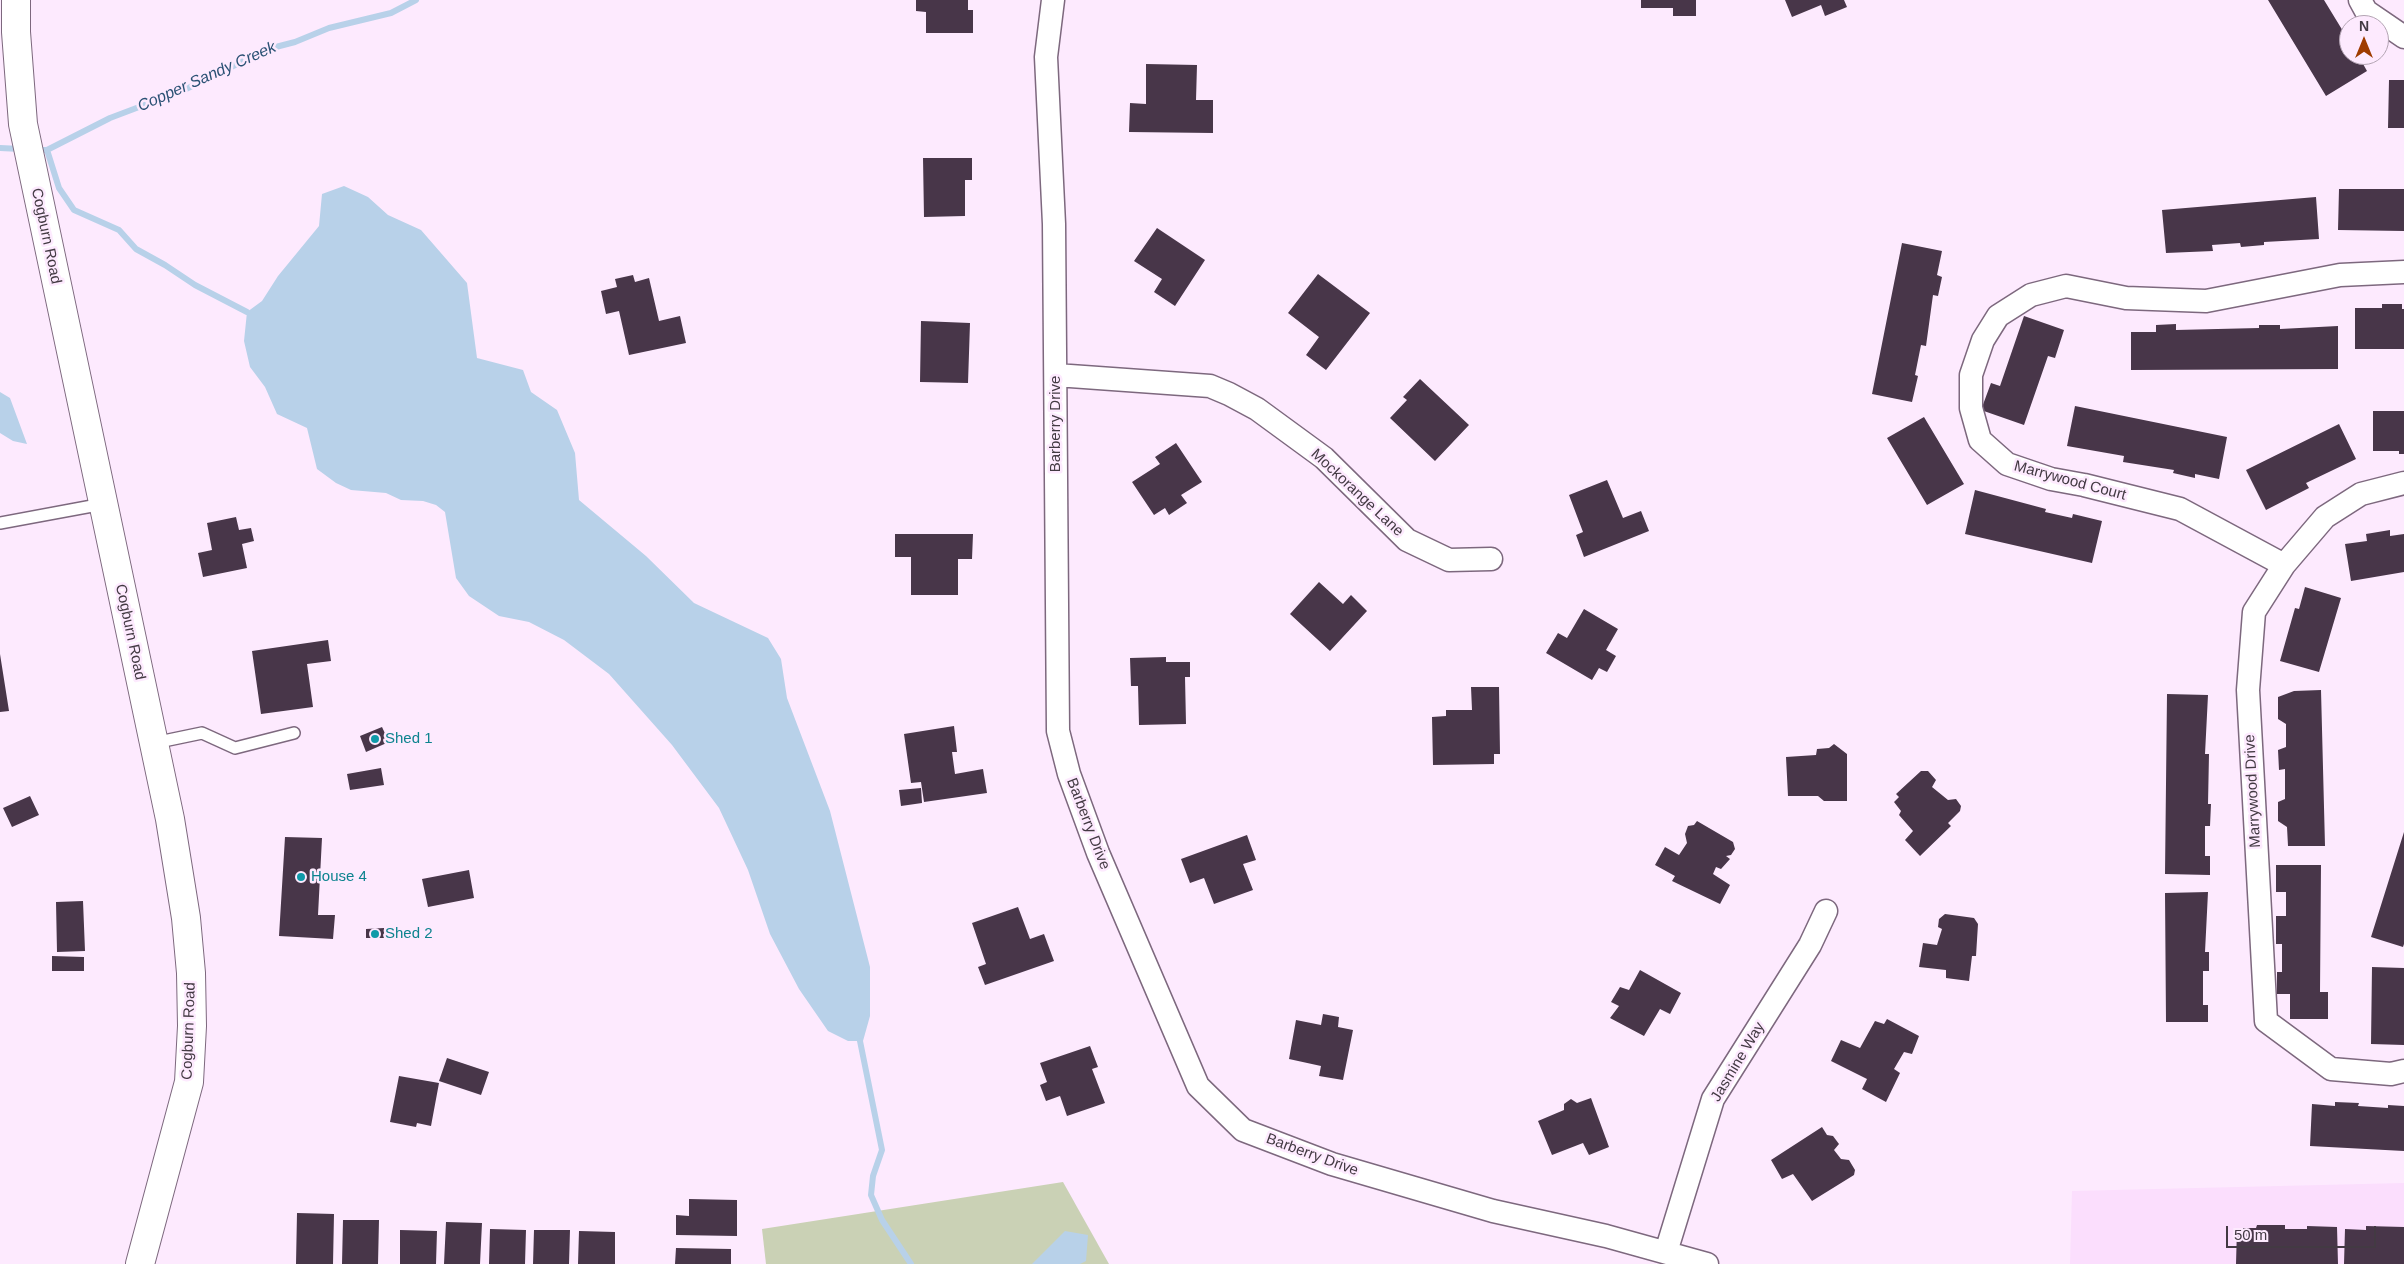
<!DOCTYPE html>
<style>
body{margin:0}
#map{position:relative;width:2404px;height:1264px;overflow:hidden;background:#fdeafe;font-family:Arial,sans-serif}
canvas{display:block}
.north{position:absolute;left:2339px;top:15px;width:50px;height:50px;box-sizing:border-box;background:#fdeafe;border:1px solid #b3a4b3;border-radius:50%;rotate:0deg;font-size:14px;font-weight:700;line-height:20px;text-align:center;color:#433a43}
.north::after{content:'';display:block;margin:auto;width:18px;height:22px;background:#9f3c00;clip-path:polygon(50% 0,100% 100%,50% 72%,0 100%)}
.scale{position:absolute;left:2226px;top:1226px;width:150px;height:22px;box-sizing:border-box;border:2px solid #433a43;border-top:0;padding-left:6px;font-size:15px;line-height:18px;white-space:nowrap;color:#433a43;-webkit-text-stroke:4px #fdeafe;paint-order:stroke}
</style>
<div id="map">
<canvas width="2404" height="1264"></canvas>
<div class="north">N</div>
<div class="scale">50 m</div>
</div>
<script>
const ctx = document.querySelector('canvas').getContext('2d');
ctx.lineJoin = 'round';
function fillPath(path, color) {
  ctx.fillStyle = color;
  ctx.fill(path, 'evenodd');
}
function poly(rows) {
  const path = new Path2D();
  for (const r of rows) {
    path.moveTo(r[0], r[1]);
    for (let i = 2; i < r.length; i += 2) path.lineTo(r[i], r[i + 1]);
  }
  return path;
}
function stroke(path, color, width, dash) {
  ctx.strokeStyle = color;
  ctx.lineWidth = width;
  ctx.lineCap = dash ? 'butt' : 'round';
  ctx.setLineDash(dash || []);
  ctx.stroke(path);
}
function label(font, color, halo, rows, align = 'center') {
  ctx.font = font + ' Arial,sans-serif';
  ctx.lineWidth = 5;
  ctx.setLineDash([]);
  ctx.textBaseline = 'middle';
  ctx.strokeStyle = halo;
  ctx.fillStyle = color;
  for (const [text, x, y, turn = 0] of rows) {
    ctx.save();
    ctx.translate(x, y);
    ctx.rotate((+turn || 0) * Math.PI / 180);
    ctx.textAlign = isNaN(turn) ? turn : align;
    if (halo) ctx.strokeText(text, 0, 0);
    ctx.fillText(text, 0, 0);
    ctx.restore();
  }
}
fillPath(poly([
 [2404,1183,2404,1264,2070,1264,2072,1191]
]), '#fbdefd');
fillPath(poly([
 [1063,1182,1109,1264,766,1264,762,1229]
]), '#cad1b5');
fillPath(poly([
 [344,186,368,197,388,215,421,230,467,283,477,358,523,370,531,392,557,410,575,453,579,500,646,556,694,603,768,638,781,659,787,698,830,811,870,967,870,1016,863,1041,848,1041,828,1031,799,989,770,934,748,870,719,808,672,745,609,674,564,640,529,622,499,616,469,596,456,578,445,512,436,505,423,501,401,500,386,493,351,490,336,483,317,469,307,428,277,414,265,387,250,367,244,341,247,312,262,301,278,276,319,226,322,194],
 [0,392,10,398,27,444,13,441,0,433],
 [1065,1231,1088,1235,1086,1261,1080,1264,1032,1264]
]), '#b8d1e9');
stroke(poly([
 [0,148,21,149],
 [36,150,47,150,110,118,184,90,268,49,295,42,329,28,391,13,416,0],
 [47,150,59,188,74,210,119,230,136,249,165,265,195,285,247,312],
 [860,1041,882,1150,873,1176,871,1195,882,1220,911,1264]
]), '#b8d1e9', 6);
fillPath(poly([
 [916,0,968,0,968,10,973,10,973,33,926,33,926,12,916,11],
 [1641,0,1696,0,1696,16,1673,16,1673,8,1641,8],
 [1785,0,1844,0,1847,7,1825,16,1821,5,1792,17],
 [2268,0,2324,0,2349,41,2349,55,2358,55,2367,71,2326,96],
 [1146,64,1197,65,1196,100,1213,100,1213,133,1129,132,1130,103,1146,104],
 [2389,80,2404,80,2404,128,2388,128],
 [923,158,972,158,972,180,965,180,965,216,924,217],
 [2339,189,2404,189,2404,231,2338,230],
 [2316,197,2319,239,2264,242,2264,245,2241,247,2240,243,2212,245,2213,251,2166,253,2162,210],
 [1157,228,1205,260,1175,306,1154,292,1162,279,1134,261],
 [1902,243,1942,251,1937,275,1942,277,1938,296,1933,295,1926,346,1921,345,1915,375,1918,376,1912,402,1872,394],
 [1318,274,1370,313,1326,370,1306,355,1319,337,1288,313],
 [633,275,635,282,649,278,659,321,680,316,686,343,629,355,619,311,606,314,601,291,617,287,615,279],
 [2382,304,2402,304,2402,309,2404,309,2404,349,2355,349,2355,308,2382,308],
 [2024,316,2064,330,2055,358,2048,356,2024,425,1981,410,1991,383,2000,386],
 [921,321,970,323,968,383,920,382],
 [2176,324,2176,330,2259,328,2259,325,2280,325,2280,329,2338,326,2338,369,2131,370,2131,332,2156,332,2156,325],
 [1420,379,1469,425,1435,461,1390,418,1407,400,1403,397],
 [2075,406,2227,437,2219,479,2195,474,2195,478,2173,473,2174,470,2123,462,2124,456,2067,446],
 [2373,411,2404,411,2404,454,2399,454,2399,451,2373,451],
 [1924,417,1964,484,1927,505,1887,438],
 [2339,424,2356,459,2306,483,2309,488,2266,510,2246,470],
 [1176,443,1202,482,1181,495,1187,503,1169,515,1165,508,1154,515,1132,482,1160,464,1155,457],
 [1607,480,1623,518,1641,511,1649,531,1584,557,1576,535,1583,532,1569,495],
 [1975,490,2046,509,2045,512,2072,518,2073,514,2102,521,2092,563,1965,534],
 [236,517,239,530,251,528,254,541,242,544,247,568,203,577,198,553,212,550,207,523],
 [2390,530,2390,536,2404,534,2404,572,2351,581,2345,544,2367,541,2366,534],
 [895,534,973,534,972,559,958,559,958,595,911,595,911,557,895,557],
 [1319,582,1343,604,1351,595,1367,611,1330,651,1290,614],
 [2305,587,2341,598,2319,672,2280,661,2295,608,2299,609],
 [1584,609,1618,629,1606,650,1616,656,1607,672,1599,668,1592,680,1546,653,1558,633,1567,638],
 [328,640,331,661,307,664,313,707,261,714,252,651],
 [0,654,9,711,0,712],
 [1166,657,1166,662,1190,662,1190,677,1185,677,1186,724,1139,725,1138,686,1131,686,1130,658],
 [1471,687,1499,687,1500,754,1494,754,1494,764,1433,765,1432,717,1446,716,1446,710,1472,710],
 [2321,690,2325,846,2288,846,2287,827,2278,821,2278,802,2285,799,2285,769,2279,770,2278,750,2286,747,2286,724,2278,719,2278,697,2294,691],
 [2167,694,2208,695,2205,754,2209,754,2208,804,2211,804,2210,826,2205,826,2205,856,2210,856,2210,875,2165,874],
 [954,726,957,752,952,752,955,774,983,769,987,793,924,802,921,782,911,783,904,734],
 [382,727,389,742,366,752,360,736],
 [1834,744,1847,754,1847,801,1824,801,1818,796,1788,796,1786,757,1816,755,1817,749,1829,748],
 [381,768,384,785,350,790,347,774],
 [1921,771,1928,771,1936,780,1932,787,1948,800,1956,799,1961,806,1960,811,1948,823,1951,826,1920,856,1905,840,1913,831,1899,815,1901,811,1894,802,1899,797,1896,794],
 [921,788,922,803,901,806,899,790],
 [30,796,39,815,12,827,3,808],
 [1697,821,1733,842,1735,849,1731,855,1726,856,1730,859,1721,869,1716,867,1713,874,1730,885,1720,904,1672,881,1675,876,1655,865,1665,847,1679,855,1687,843,1685,834,1688,826,1694,825],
 [2404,832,2404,944,2403,947,2371,937],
 [1247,835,1256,860,1243,864,1253,890,1214,904,1204,878,1190,883,1181,859],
 [285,837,322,838,318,915,335,915,333,939,279,936],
 [2276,865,2321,865,2320,992,2328,992,2328,1019,2290,1019,2290,994,2277,994,2277,972,2282,972,2282,944,2276,944,2276,916,2286,916,2286,892,2276,892],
 [469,870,474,898,428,907,422,879],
 [2208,892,2205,952,2209,952,2209,971,2203,971,2203,1005,2208,1005,2208,1022,2166,1022,2165,893],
 [83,901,85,951,57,952,56,902],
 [1018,907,1030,939,1044,934,1054,961,985,985,978,967,986,964,972,923],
 [1945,914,1974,918,1978,924,1976,956,1972,956,1969,981,1946,978,1946,970,1919,967,1923,943,1937,945,1942,929,1938,927,1939,919],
 [384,928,384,938,366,938,366,929],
 [52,956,84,957,84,971,52,971],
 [2372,967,2404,968,2404,1045,2371,1044],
 [1640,970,1681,993,1670,1014,1660,1009,1644,1036,1610,1018,1619,1006,1611,1002,1620,987,1629,990],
 [1323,1014,1339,1017,1338,1027,1353,1030,1343,1080,1319,1076,1321,1066,1289,1059,1296,1020,1321,1025],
 [1887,1019,1919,1036,1912,1054,1904,1052,1894,1069,1900,1073,1886,1102,1862,1089,1867,1079,1831,1061,1841,1040,1860,1048,1875,1021,1884,1024],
 [1090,1046,1098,1067,1092,1069,1105,1103,1067,1116,1060,1096,1046,1101,1040,1085,1047,1082,1040,1063],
 [447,1058,489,1072,481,1095,439,1081],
 [399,1076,439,1083,431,1126,417,1123,416,1127,390,1122],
 [1591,1098,1609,1147,1589,1155,1583,1143,1552,1155,1538,1121,1564,1110,1564,1104,1571,1099,1577,1103],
 [2335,1102,2359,1103,2358,1106,2388,1108,2388,1105,2404,1106,2404,1151,2310,1146,2312,1104,2335,1106],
 [1822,1127,1827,1135,1833,1136,1839,1144,1834,1150,1841,1159,1849,1160,1855,1170,1854,1175,1812,1201,1793,1174,1782,1179,1771,1160],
 [689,1199,737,1200,737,1236,676,1235,676,1215,689,1216],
 [297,1213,334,1214,333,1264,296,1264],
 [343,1220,379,1220,378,1264,342,1264],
 [446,1222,482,1223,480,1264,444,1264],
 [2257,1225,2285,1225,2285,1229,2307,1229,2307,1226,2337,1227,2338,1264,2236,1264,2237,1228,2256,1228],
 [2366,1226,2404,1227,2404,1264,2344,1264,2345,1229,2366,1230],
 [490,1229,526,1230,525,1264,489,1264],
 [400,1230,437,1231,436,1264,400,1264],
 [534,1230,570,1230,569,1264,533,1264],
 [579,1231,615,1232,615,1264,578,1264],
 [676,1248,731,1249,731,1264,675,1264]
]), '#483649');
const service = poly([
 [0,523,103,504],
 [154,743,202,733,235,748,294,733]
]);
const minor = poly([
 [1053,0,1046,57,1054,224,1058,731,1069,774,1098,853,1198,1086,1243,1130,1332,1164,1493,1211,1606,1236,1707,1264],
 [2360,0,2366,11,2404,37],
 [1056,375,1210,386,1229,394,1257,409,1324,458,1407,540,1449,560,1491,559],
 [2404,483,2361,494,2325,517,2284,565,2254,612,2248,690,2266,1021,2331,1069,2391,1074,2404,1071],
 [2284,565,2180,509,2084,485,2051,479,2007,464,1980,440,1971,408,1971,375,1983,340,1998,316,2031,295,2066,286,2126,298,2206,301,2340,275,2404,272],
 [1666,1252,1713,1099,1810,945,1826,911]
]);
const tertiary = poly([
 [16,0,16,32,23,124,170,819,186,918,191,973,192,1026,189,1082,140,1264]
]);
stroke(service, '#7d687e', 14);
stroke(minor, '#7d687e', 25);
stroke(tertiary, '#7d687e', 30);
stroke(service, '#fff', 11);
stroke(minor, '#fff', 22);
stroke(tertiary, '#fff', 28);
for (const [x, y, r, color] of [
 [375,739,5,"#0f9aa8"],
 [301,877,5,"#0f9aa8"],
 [375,934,5,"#0f9aa8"]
]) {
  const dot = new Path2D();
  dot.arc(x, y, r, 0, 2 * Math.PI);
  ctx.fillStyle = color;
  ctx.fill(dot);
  stroke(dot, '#fdeafe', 2);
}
label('15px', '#433a43', '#fdeafe', [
 ["Cogburn Road",46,236,78],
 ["Barberry Drive",1056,424,-90],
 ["Marrywood Court",2070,481,15],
 ["Mockorange Lane",1357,493,43],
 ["Cogburn Road",130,632,78],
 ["Marrywood Drive",2253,791,-93],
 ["Barberry Drive",1088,824,69],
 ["Cogburn Road",189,1031,-88],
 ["Jasmine Way",1738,1062,-59],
 ["Barberry Drive",1312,1155,20]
]);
label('15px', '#0d838f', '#fdeafe', [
 ["Shed 1",385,739],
 ["House 4",311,877],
 ["Shed 2",385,934]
], 'left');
label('italic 16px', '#2a5174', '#fdeafe', [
 ["Copper Sandy Creek",207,77,-24]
]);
</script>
